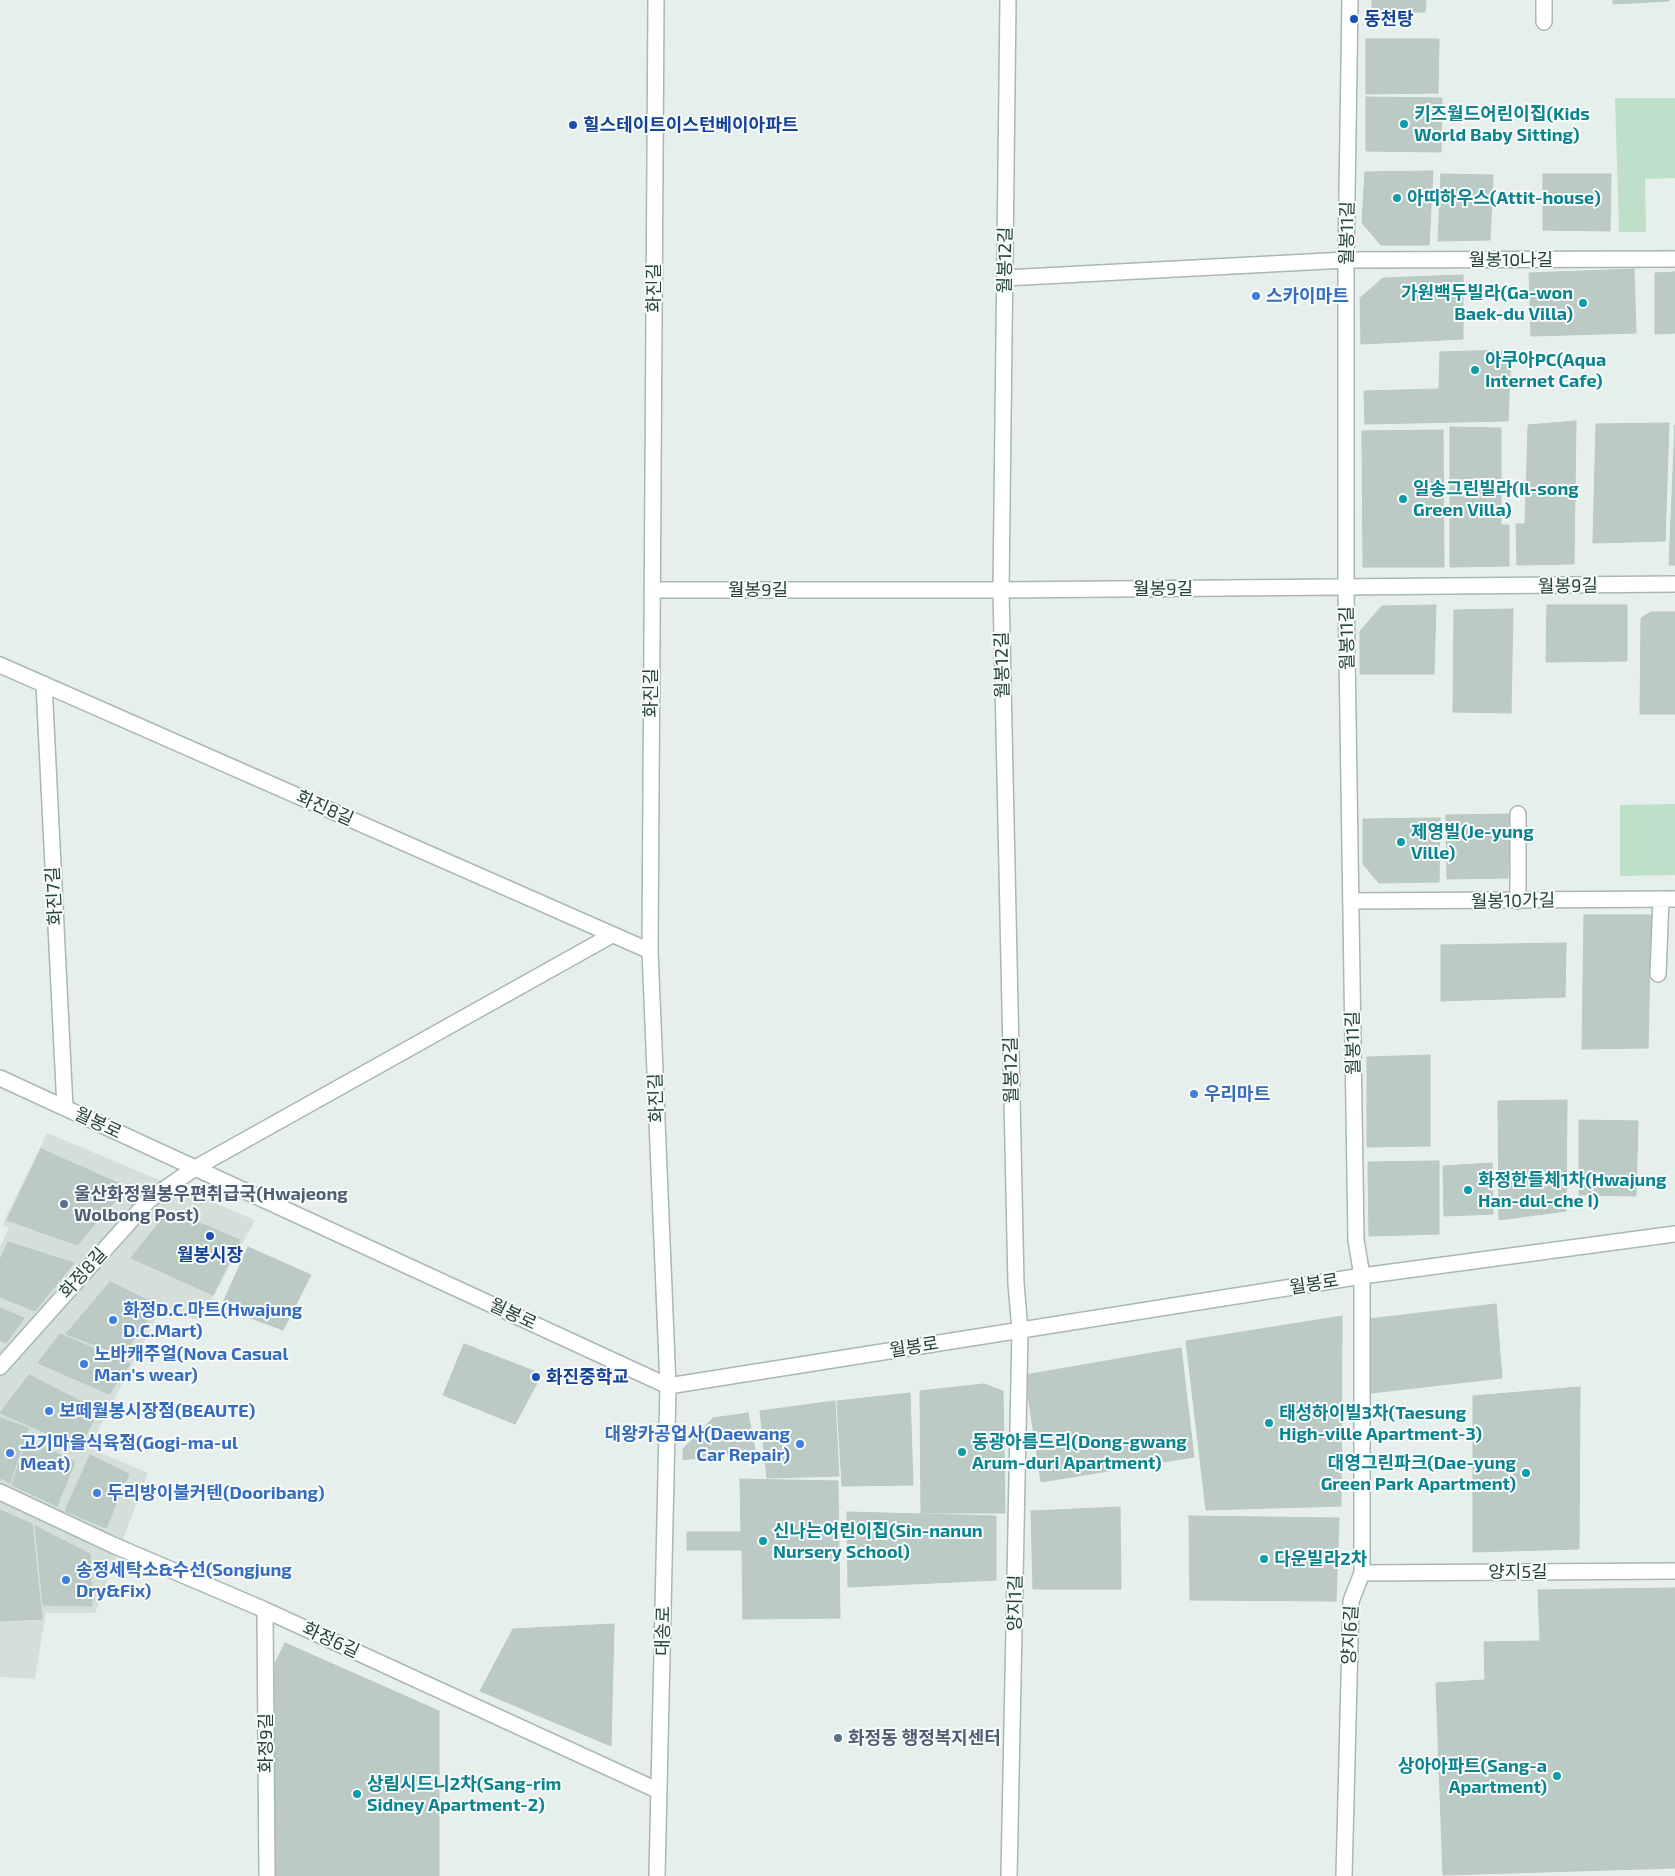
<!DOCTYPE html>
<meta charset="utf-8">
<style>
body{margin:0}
canvas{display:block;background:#e6efeb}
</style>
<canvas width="1675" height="1876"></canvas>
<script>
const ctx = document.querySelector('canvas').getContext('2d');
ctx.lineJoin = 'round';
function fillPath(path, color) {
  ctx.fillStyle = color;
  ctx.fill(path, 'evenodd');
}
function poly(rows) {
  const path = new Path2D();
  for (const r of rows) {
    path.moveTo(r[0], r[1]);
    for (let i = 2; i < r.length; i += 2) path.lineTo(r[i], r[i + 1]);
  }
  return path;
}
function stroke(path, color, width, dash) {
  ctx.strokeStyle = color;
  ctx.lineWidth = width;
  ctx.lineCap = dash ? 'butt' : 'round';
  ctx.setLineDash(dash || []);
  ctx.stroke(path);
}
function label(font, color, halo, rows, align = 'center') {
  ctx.font = font + ' "Exo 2","Noto Sans KR",sans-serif';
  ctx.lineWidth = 4;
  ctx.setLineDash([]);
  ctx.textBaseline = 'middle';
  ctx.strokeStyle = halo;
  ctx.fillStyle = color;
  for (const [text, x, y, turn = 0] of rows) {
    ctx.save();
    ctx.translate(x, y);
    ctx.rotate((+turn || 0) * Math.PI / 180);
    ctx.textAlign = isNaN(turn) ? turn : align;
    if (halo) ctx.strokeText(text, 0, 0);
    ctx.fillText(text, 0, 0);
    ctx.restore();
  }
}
fillPath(poly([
 [47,1133,255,1220,200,1321,162,1307,89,1448,148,1473,95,1613,46,1613,35,1679,0,1677,0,1247,9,1228,2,1225]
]), '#d4dfda');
fillPath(poly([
 [1615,98,1675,98,1675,178,1645,179,1646,232,1619,232],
 [1675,804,1675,875,1620,876,1620,805]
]), '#bfe0c8');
const building = poly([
 [1372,0,1426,0,1425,12,1372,12,1372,0],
 [1613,0,1669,0,1669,1,1613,4,1613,0],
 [1366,39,1439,39,1438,93,1366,94,1366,39],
 [1366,97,1442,98,1441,152,1366,151,1366,97],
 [1433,171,1429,245,1381,245,1362,223,1365,172,1433,171],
 [1441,174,1493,175,1490,240,1438,241,1441,174],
 [1543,174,1611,174,1610,231,1543,230,1543,174],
 [1634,269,1636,333,1531,336,1529,273,1634,269],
 [1675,272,1675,333,1655,334,1655,273,1675,272],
 [1463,275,1463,339,1361,344,1360,298,1383,278,1463,275],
 [1511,350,1508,421,1365,424,1364,391,1439,389,1440,352,1511,350],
 [1576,421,1574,564,1517,565,1516,524,1525,524,1528,425,1576,421],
 [1669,423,1665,541,1593,543,1596,424,1669,423],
 [1675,425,1675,565,1669,565,1675,425],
 [1450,427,1501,428,1501,525,1509,525,1509,566,1450,567,1450,427],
 [1443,430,1444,567,1363,567,1362,431,1443,430],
 [1436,605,1434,674,1360,674,1360,631,1382,606,1436,605],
 [1547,605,1627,605,1627,661,1546,662,1547,605],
 [1513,609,1511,713,1453,712,1454,610,1513,609],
 [1651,612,1675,612,1675,714,1640,714,1641,618,1651,612],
 [1509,814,1508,878,1447,879,1446,815,1509,814],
 [1440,818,1439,882,1379,883,1363,864,1363,819,1440,818],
 [1584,915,1651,915,1648,1048,1582,1049,1584,915],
 [1566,943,1565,997,1441,1001,1441,945,1566,943],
 [1430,1055,1430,1146,1367,1147,1367,1057,1430,1055],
 [1567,1100,1566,1211,1499,1220,1498,1101,1567,1100],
 [1579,1120,1638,1121,1636,1196,1579,1195,1579,1120],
 [41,1149,127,1187,77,1245,7,1220,41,1149],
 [1439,1161,1439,1234,1369,1236,1368,1162,1439,1161],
 [1492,1163,1493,1214,1444,1216,1443,1166,1492,1163],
 [169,1210,240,1240,213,1295,131,1258,169,1210],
 [8,1242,74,1263,35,1311,0,1297,0,1260,8,1242],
 [248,1247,311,1275,283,1330,221,1307,248,1247],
 [110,1282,158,1305,122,1355,66,1334,110,1282],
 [1496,1304,1502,1378,1371,1393,1369,1319,1496,1304],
 [0,1308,24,1318,6,1343,0,1340,0,1308],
 [1342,1316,1341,1506,1206,1510,1186,1341,1342,1316],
 [60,1334,130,1364,109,1394,38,1363,60,1334],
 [464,1344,542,1374,515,1424,443,1395,464,1344],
 [1181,1348,1194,1457,1041,1482,1025,1375,1181,1348],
 [29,1375,98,1410,80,1448,0,1413,29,1375],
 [984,1384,1003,1391,1005,1513,921,1513,920,1391,984,1384],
 [1580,1387,1579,1549,1473,1552,1473,1396,1580,1387],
 [910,1393,913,1485,842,1486,837,1401,910,1393],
 [835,1401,839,1476,767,1478,760,1411,835,1401],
 [748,1413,755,1450,683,1460,683,1449,713,1418,748,1413],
 [0,1418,28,1428,10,1483,0,1478,0,1418],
 [27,1439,75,1462,57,1506,12,1485,27,1439],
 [90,1455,129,1474,106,1528,65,1511,90,1455],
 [740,1479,838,1481,840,1618,743,1619,742,1550,687,1550,687,1532,741,1532,740,1479],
 [1120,1507,1121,1589,1033,1589,1031,1511,1120,1507],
 [0,1510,32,1524,42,1619,0,1621,0,1510],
 [847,1512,996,1516,996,1580,848,1587,847,1512],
 [1189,1516,1339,1518,1336,1601,1190,1600,1189,1516],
 [35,1526,90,1554,92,1606,43,1605,35,1526],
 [1675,1588,1675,1868,1443,1875,1436,1683,1485,1680,1484,1642,1540,1641,1538,1590,1675,1588],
 [614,1624,611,1746,480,1691,513,1629,614,1624],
 [285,1643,439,1711,439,1876,275,1876,275,1663,285,1643]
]);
fillPath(building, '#bbcac4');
stroke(building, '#b8c9c2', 1);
const minor = poly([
 [656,0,650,951,668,1386,657,1876],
 [1008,0,1001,590,1016,1284,1020,1330,1009,1876],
 [1544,22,1544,0],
 [1005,278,1346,260,1675,259],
 [652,590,1001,590,1675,584],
 [0,665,650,951],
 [44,684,65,1108],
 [1351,901,1675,899],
 [1518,901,1518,814],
 [1658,974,1661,899],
 [0,1078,668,1386,1362,1276,1675,1234],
 [0,1367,149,1200,195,1168,612,935],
 [0,1492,113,1545,265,1610,659,1791],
 [1362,1573,1675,1571],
 [265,1610,267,1876],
 [1344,1876,1351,1601,1362,1573,1362,1276,1356,1240,1346,588,1346,260,1350,0]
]);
stroke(minor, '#a8b8b2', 18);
stroke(minor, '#fff', 15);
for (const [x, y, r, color] of [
 [1354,19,5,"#1a4fb4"],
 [1404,124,5,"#0f9aa8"],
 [573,125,5,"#1a4fb4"],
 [1397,198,5,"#0f9aa8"],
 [1256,296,5,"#3f7fe0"],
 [1583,303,5,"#0f9aa8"],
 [1475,370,5,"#0f9aa8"],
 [1403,499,5,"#0f9aa8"],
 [1401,842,5,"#0f9aa8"],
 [1194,1094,5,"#3f7fe0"],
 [1468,1190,5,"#0f9aa8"],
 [64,1204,5,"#5c6f8a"],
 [210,1236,5,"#1a4fb4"],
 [113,1320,5,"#3f7fe0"],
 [84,1364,5,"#3f7fe0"],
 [536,1377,5,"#1a4fb4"],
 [49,1411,5,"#3f7fe0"],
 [1269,1423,5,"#0f9aa8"],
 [800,1444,5,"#3f7fe0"],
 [962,1452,5,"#0f9aa8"],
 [10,1453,5,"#3f7fe0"],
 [1526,1473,5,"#0f9aa8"],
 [97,1493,5,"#3f7fe0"],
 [763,1541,5,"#0f9aa8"],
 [1264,1559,5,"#0f9aa8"],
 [66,1580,5,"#3f7fe0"],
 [838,1738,5,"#5c6f8a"],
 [1557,1776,5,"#0f9aa8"],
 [357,1794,5,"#0f9aa8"]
]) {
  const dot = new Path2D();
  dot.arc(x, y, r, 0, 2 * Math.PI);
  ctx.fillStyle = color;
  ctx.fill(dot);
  stroke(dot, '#f7fbf9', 2);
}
label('bold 18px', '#164399', '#f7fbf9', [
 ["동천탕",1364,19],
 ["힐스테이트이스턴베이아파트",583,125],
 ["월봉시장",210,1255,"center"],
 ["화진중학교",546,1377]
], 'left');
label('bold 18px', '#0d838f', '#f7fbf9', [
 ["키즈월드어린이집(Kids",1414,114],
 ["World Baby Sitting)",1414,135],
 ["아띠하우스(Attit-house)",1407,198],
 ["가원백두빌라(Ga-won",1573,293,"right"],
 ["Baek-du Villa)",1573,314,"right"],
 ["아쿠아PC(Aqua",1485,360],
 ["Internet Cafe)",1485,381],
 ["일송그린빌라(Il-song",1413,489],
 ["Green Villa)",1413,510],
 ["제영빌(Je-yung",1411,832],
 ["Ville)",1411,853],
 ["화정한들체1차(Hwajung",1478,1180],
 ["Han-dul-che I)",1478,1201],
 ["태성하이빌3차(Taesung",1279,1413],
 ["High-ville Apartment-3)",1279,1434],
 ["동광아름드리(Dong-gwang",972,1442],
 ["Arum-duri Apartment)",972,1463],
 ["대영그린파크(Dae-yung",1516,1463,"right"],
 ["Green Park Apartment)",1516,1484,"right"],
 ["신나는어린이집(Sin-nanun",773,1531],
 ["Nursery School)",773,1552],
 ["다운빌라2차",1274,1559],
 ["상아아파트(Sang-a",1547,1766,"right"],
 ["Apartment)",1547,1787,"right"],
 ["상림시드니2차(Sang-rim",367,1784],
 ["Sidney Apartment-2)",367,1805]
], 'left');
label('18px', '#24423a', '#f7fbf9', [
 ["월봉11길",1347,233,-89],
 ["월봉12길",1005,260,-89],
 ["월봉10나길",1511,260],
 ["화진길",654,288,-90],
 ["월봉9길",1568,586,-1],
 ["월봉9길",1163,589],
 ["월봉9길",758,590],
 ["월봉11길",1347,638,-91],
 ["월봉12길",1002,665,-91],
 ["화진길",651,693,-90],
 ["화진8길",325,808,24],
 ["화진7길",54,896,-93],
 ["월봉10가길",1513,901,-1],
 ["월봉11길",1353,1043,-91],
 ["월봉12길",1011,1070,-91],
 ["화진길",656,1098,-92],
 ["월봉로",98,1123,25],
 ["화정8길",83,1273,-48],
 ["월봉로",1314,1284,-9],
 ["월봉로",513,1314,25],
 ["월봉로",914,1347,-9],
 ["양지5길",1518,1572],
 ["양지1길",1015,1603,-89],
 ["대송로",663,1631,-89],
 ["양지6길",1350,1635,-87],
 ["화정6길",331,1640,25],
 ["화정9길",266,1743,-90]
]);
label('bold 18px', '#366cbe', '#f7fbf9', [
 ["스카이마트",1266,296],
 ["우리마트",1204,1094],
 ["화정D.C.마트(Hwajung",123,1310],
 ["D.C.Mart)",123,1331],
 ["노바캐주얼(Nova Casual",94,1354],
 ["Man's wear)",94,1375],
 ["보떼월봉시장점(BEAUTE)",59,1411],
 ["대왕카공업사(Daewang",790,1434,"right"],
 ["Car Repair)",790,1455,"right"],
 ["고기마을식육점(Gogi-ma-ul",20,1443],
 ["Meat)",20,1464],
 ["두리방이불커텐(Dooribang)",107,1493],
 ["송정세탁소&수선(Songjung",76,1570],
 ["Dry&Fix)",76,1591]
], 'left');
label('bold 18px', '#4e5e75', '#f7fbf9', [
 ["울산화정월봉우편취급국(Hwajeong",74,1194],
 ["Wolbong Post)",74,1215],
 ["화정동 행정복지센터",848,1738]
], 'left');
</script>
